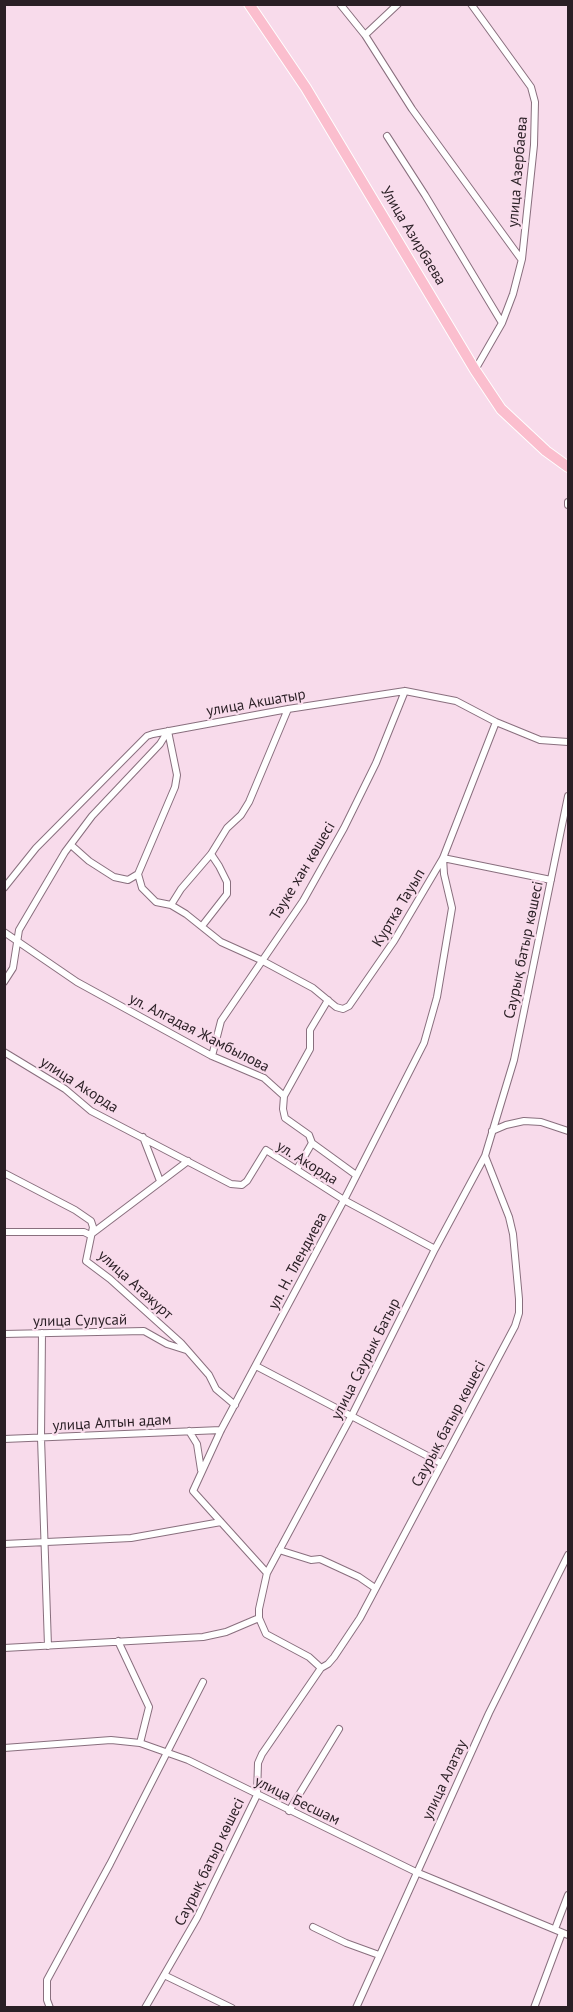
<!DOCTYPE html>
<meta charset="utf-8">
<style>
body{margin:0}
#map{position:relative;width:573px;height:2012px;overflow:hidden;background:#f8dbeb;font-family:"PT Sans",sans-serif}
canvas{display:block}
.frame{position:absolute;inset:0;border:6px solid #2a1f25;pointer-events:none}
</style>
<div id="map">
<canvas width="573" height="2012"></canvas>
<div class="frame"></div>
</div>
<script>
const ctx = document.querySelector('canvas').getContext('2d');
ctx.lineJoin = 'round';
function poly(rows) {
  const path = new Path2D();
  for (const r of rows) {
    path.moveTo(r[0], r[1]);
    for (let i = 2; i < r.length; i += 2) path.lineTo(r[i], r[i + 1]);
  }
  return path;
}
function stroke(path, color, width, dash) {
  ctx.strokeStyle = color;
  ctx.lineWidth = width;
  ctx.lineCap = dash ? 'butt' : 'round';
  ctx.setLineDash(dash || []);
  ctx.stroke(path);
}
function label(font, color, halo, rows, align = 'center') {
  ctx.font = font + ' "PT Sans",sans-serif';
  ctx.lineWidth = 4.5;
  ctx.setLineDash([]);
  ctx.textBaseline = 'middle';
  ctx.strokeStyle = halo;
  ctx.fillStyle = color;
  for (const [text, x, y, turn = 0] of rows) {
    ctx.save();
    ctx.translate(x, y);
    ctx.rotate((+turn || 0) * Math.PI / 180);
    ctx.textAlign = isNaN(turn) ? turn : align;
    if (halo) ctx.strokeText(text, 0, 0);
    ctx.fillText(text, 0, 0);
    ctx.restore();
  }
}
const minor = poly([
 [340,4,365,35,412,109,521,259],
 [471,4,531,87,535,102,534,145,522,259,513,294,502,323],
 [365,35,398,4],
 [387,136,425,195,502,323,475,370],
 [568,502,568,505],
 [168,731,177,775,175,787,138,874,142,888,156,902,171,905,186,914,221,942,261,960,313,988,336,1007,343,1009,349,1006,394,941,443,858,496,722],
 [71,845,89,861,114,877,128,880,138,874],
 [4,888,36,848,147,736,153,734,288,709,405,691,456,701,496,722,540,740,568,742],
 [171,905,181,889,211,854,227,828,241,815,249,802,288,709],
 [202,926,227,894,227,882,219,866,211,854],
 [4,932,77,982,212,1056,264,1078,284,1096,283,1109,285,1118,309,1135,312,1143,356,1175],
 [4,982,13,968,19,930,65,852,92,816,160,744,168,731],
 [4,1052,65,1089,91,1111,231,1184,242,1185,247,1181,266,1150,344,1200,435,1249],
 [212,1056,221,1021,303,901,344,828,376,763,405,691],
 [284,1096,310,1049,310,1030,328,1000],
 [492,1131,506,1125,524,1121,541,1122,568,1131],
 [143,1137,160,1181],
 [297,1169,312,1143],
 [4,1173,75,1210,91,1221,93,1227,86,1261,110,1279,181,1343,209,1375,216,1389,235,1405],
 [4,1232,84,1232,90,1235,188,1161],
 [42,1333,41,1438,48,1646],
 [4,1334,144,1331,167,1344,186,1350],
 [256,1366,441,1463],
 [189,1431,197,1444,201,1470],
 [4,1439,221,1430],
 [4,1544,131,1538,221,1522],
 [279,1550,311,1560,320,1559,359,1577,375,1588],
 [267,1573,352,1415,435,1249,485,1156],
 [118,1641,149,1707,140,1743],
 [4,1648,203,1637,226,1632,259,1618],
 [321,1668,309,1657,266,1634,259,1618,259,1609,267,1573,193,1491,221,1430,344,1200,424,1043,437,997,452,908,444,874,443,858,551,880],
 [4,1748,111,1740,140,1743,188,1760,416,1872,568,1935],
 [289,1811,339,1729],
 [313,1927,346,1943,379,1955],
 [555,1929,568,1895],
 [164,1975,232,2008],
 [50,2008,47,2000,47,1980,110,1864,203,1682],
 [145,2008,197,1918,257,1795,258,1763,262,1754,321,1668,328,1664,334,1657,360,1618,515,1326,519,1313,519,1299,513,1234,509,1217,485,1156,514,1060,568,796],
 [356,2008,489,1713,568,1555],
 [534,2008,562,1933]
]);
const primary = poly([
 [249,4,306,88,475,370,501,409,546,451,568,467]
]);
stroke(minor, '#896f7e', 8);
stroke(primary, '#fff', 12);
stroke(minor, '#fff', 6);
stroke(primary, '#fbbece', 10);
label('15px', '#2a1f25', '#f8dbeb', [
 ["улица Азербаева",518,172,-85],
 ["Улица Азирбаева",413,236,59],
 ["улица Акшатыр",256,703,-10],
 ["Тәуке хан көшесі",303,871,-59],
 ["Куртка Тауып",399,908,-59],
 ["Саурық батыр көшесі",524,950,-78],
 ["ул. Алгадая Жамбылова",199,1033,27],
 ["улица Акорда",79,1085,33],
 ["ул. Акорда",307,1163,32],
 ["ул. Н. Тлендиева",298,1261,-62],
 ["улица Атажурт",135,1285,42],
 ["улица Сулусай",80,1321,-1],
 ["улица Саурык Батыр",366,1359,-63],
 ["улица Алтын адам",112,1423,-3],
 ["Саурық батыр көшесі",449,1424,-62],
 ["улица Алатау",445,1780,-65],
 ["улица Бесшам",297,1801,26],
 ["Саурық батыр көшесі",210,1862,-64]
]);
</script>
